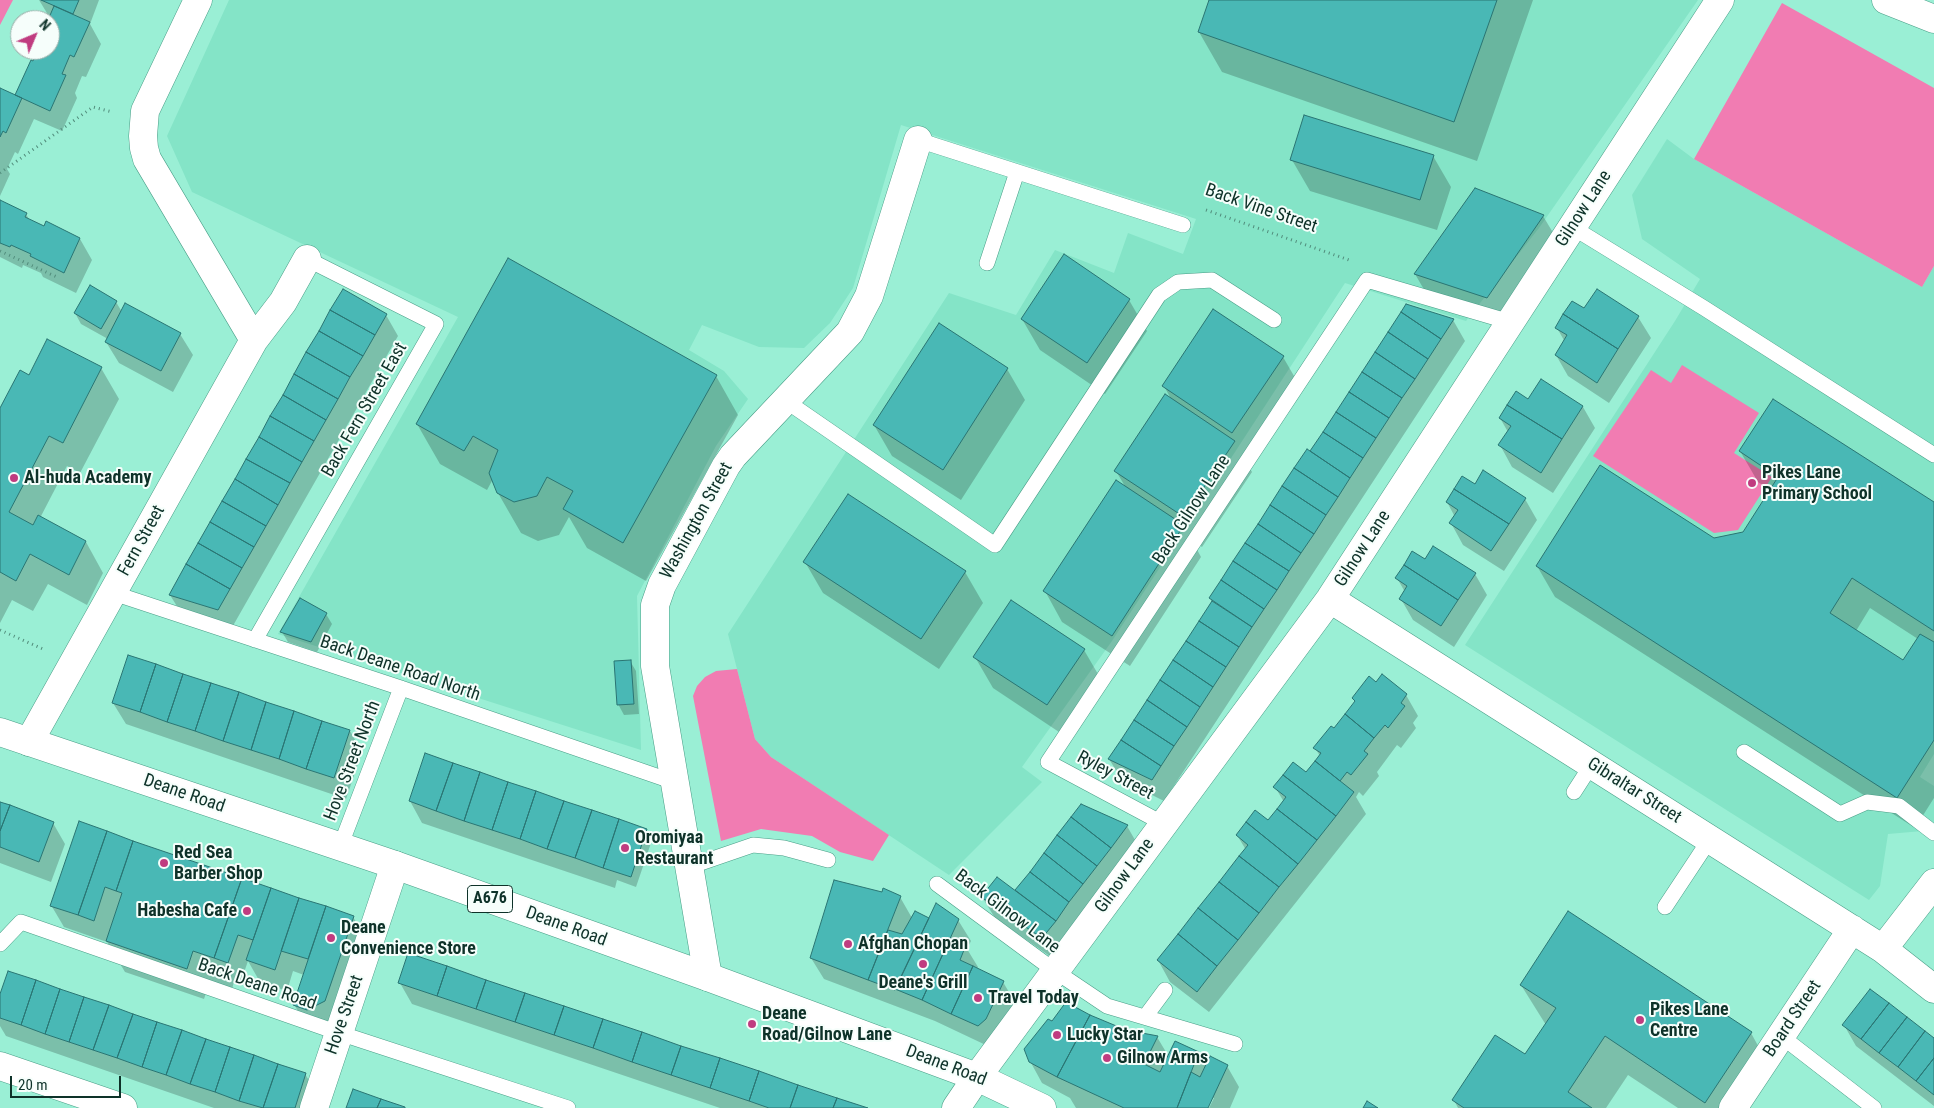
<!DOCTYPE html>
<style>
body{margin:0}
#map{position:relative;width:1934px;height:1108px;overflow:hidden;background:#9aefd5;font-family:"Roboto Condensed",sans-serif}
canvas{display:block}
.north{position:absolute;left:10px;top:10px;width:50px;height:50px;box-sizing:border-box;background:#f6fefb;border:1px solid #99aca7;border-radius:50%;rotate:45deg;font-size:14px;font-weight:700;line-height:20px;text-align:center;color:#0e3229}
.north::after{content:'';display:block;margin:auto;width:18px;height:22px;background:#c03c80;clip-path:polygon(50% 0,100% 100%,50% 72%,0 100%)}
.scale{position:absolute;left:10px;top:1076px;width:111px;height:22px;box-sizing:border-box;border:2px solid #0e3229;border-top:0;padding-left:6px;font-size:15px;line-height:18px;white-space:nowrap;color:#0e3229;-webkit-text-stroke:4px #f6fefb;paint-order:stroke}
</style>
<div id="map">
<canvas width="1934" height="1108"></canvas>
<div class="north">N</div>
<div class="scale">20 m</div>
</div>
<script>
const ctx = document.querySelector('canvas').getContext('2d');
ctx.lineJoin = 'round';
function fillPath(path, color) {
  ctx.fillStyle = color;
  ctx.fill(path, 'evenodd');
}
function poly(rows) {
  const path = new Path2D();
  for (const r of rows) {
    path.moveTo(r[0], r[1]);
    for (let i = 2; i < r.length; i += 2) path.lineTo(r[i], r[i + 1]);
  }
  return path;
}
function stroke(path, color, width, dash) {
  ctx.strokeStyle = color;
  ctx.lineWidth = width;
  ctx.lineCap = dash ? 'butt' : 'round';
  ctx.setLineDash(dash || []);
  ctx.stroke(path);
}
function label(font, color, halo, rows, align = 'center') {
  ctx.font = font + ' "Roboto Condensed",sans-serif';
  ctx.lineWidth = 4;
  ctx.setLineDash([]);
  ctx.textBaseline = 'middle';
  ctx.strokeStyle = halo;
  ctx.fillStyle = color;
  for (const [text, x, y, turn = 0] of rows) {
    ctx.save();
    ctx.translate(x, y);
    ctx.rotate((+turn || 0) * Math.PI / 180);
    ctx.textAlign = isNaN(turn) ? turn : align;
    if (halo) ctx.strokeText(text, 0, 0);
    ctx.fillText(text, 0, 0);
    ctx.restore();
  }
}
fillPath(poly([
 [229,0,1698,0,1539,228,1466,321,1345,283,1112,641,1022,767,1042,782,949,875,771,757,755,739,728,634,949,293,1016,315,1055,250,1114,273,1128,233,1183,254,1196,219,901,125,853,288,830,323,804,348,759,347,702,325,689,350,724,371,748,399,716,446,637,596,641,750,278,634,458,317,192,192,167,136],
 [1667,139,1694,159,1922,287,1934,266,1934,754,1920,777,1934,786,1934,830,1888,834,1880,886,1869,900,1465,645,1675,321,1700,279,1642,239,1632,195]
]), '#84e4c7');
fillPath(poly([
 [0,0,13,0,0,25],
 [1782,3,1934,88,1934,266,1922,287,1694,159],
 [1682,365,1759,413,1734,453,1772,477,1738,530,1714,533,1593,456,1651,370,1671,383],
 [737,669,755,739,771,757,889,835,873,861,840,852,812,836,761,829,721,841,693,696,697,686,705,677,716,671]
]), '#f17cb2');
fillPath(poly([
 [39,0,99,0,90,24,101,44,86,77,82,76,75,93,77,98,62,131,34,119,18,154,15,152,7,169,10,174,0,196,0,90,16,97,39,50,50,50,50,18],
 [1210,0,1533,0,1477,161,1222,72,1199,32],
 [1433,156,1451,187,1437,230,1310,191,1292,160],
 [1476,189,1543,216,1561,246,1505,329,1433,305,1415,274],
 [0,201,26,214,30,221,44,227,46,223,80,239,92,260,76,293,43,277,41,273,23,265,22,268,0,257],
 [1598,291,1638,317,1651,338,1609,403,1568,376,1556,355,1565,342,1557,328,1585,310],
 [1129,300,1147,331,1105,394,1040,350,1022,319],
 [116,302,122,312,180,334,193,355,173,392,119,363,106,342,108,339,81,324,75,313],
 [1407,305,1453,320,1465,341,1164,801,1122,780,1109,759,1212,602,1210,598,1310,453],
 [386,315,398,336,230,631,183,616,170,595],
 [1283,357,1301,388,1244,459,1252,472,1202,547,1192,540,1201,557,1130,666,1062,622,1045,591,1126,488,1116,471,1171,399,1164,386],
 [101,368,119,399,80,473,67,466,40,518,86,542,103,573,87,605,48,584,33,611,12,600,0,623,0,411,29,376],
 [1007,369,1025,400,961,500,892,456,874,425],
 [716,376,738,415,646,581,587,548,569,517,559,535,538,541,521,533,498,493,493,479,487,490,440,464,417,424],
 [1529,400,1583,407,1595,428,1553,493,1512,467,1500,445,1508,432,1500,418],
 [1740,451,1934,504,1934,798,1915,828,1555,597,1537,566,1744,533,1771,491,1758,482],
 [1870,608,1918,639,1903,662,1856,631],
 [1475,485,1525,499,1537,520,1504,571,1463,545,1451,523,1455,517,1447,502],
 [1425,561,1475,574,1487,595,1454,647,1413,620,1401,599,1405,592,1397,578],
 [805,562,965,572,983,603,939,669,823,593],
 [300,600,326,614,332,624,317,652,288,642,282,632],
 [1084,650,1102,681,1065,736,993,688,975,657],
 [630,661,636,671,639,714,624,715,618,704],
 [1376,684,1406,695,1418,716,1413,723,1416,728,1401,748,1397,745,1377,772,1379,776,1363,796,1359,792,1356,797,1366,814,1209,1012,1170,982,1158,960,1246,850,1237,835,1268,822,1284,802,1275,787,1306,774,1320,756,1315,748,1334,730],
 [113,703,350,731,362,752,346,799,126,724],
 [410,801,646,830,652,840,636,887,617,880,615,888,422,823],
 [0,803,53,823,65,844,51,882,0,863],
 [1082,806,1127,826,1139,847,1054,959,995,918,982,897,1016,891],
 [133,842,353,917,366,938,337,1023,306,1026,294,1004,304,975,293,971,287,991,260,982,248,961,240,984,234,982,232,989,210,981,204,999,125,972,107,942,64,927,51,905],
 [900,897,912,918,958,920,971,941,967,949,978,967,977,969,1003,982,1016,1004,990,1047,935,1021,824,979,811,958],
 [400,983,864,1108,720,1108,412,1004],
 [1521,985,1751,1033,1773,1073,1750,1108,1678,1108,1628,1075,1606,1108,1458,1108,1454,1100,1525,1056,1546,1025],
 [0,998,305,1074,318,1095,313,1108,214,1108,6,1036,0,1026],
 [1089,1016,1126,1031,1157,1037,1169,1057,1198,1053,1206,1067,1227,1066,1239,1087,1230,1108,1209,1108,1214,1098,1211,1098,1207,1108,1076,1108,1070,1098,1042,1083,1030,1061,1052,1023],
 [1844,1025,1934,1039,1934,1106,1856,1046]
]), '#0003');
const building = poly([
 [41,0,79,0,73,14,41,0],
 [1209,0,1497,0,1454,122,1198,32,1209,0],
 [54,6,90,22,74,57,70,55,62,74,66,75,50,111,15,95,31,60,33,61,38,50,50,50,50,20,48,20,54,6],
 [0,88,22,98,6,133,3,131,0,137,0,88],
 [1304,115,1434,155,1420,200,1290,160,1304,115],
 [1475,188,1544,215,1487,298,1414,274,1475,188],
 [0,200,27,213,25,217,44,226,46,221,80,238,64,273,30,256,31,254,11,245,10,247,0,243,0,200],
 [1064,254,1130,299,1087,363,1021,319,1064,254],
 [508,258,717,375,623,543,563,509,573,491,547,477,537,496,514,502,497,493,489,473,498,450,473,436,464,451,416,424,508,258],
 [90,285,117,301,101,329,74,313,90,285],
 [343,289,387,314,375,335,330,310,343,289],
 [1597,289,1639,316,1618,349,1563,314,1572,301,1584,308,1597,289],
 [125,303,181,333,161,371,105,342,125,303],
 [1406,304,1454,319,1441,339,1401,312,1406,304],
 [1213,309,1284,356,1232,433,1162,386,1213,309],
 [330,310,375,335,363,356,319,331,330,310],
 [1401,312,1441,339,1428,359,1388,332,1401,312],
 [1563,314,1618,349,1597,383,1555,355,1567,335,1555,328,1563,314],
 [939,323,1008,368,943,470,873,425,939,323],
 [319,331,363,356,350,377,306,352,319,331],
 [1388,332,1428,359,1415,379,1375,352,1388,332],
 [47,339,102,367,63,443,49,436,9,512,33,525,38,515,86,541,69,575,30,554,16,581,0,572,0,408,20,370,29,375,47,339],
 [306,352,350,377,338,399,294,374,306,352],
 [1375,352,1415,379,1402,398,1362,372,1375,352],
 [1362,372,1402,398,1389,418,1349,392,1362,372],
 [294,374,338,399,326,420,283,395,294,374],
 [1541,379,1583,406,1562,439,1507,405,1516,391,1528,399,1541,379],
 [1349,392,1389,418,1376,438,1336,412,1349,392],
 [1165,394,1235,441,1184,517,1114,471,1165,394],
 [283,395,326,420,314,441,270,416,283,395],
 [1773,399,1934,502,1934,631,1852,578,1830,613,1903,660,1920,634,1934,642,1934,740,1897,798,1536,566,1600,465,1714,538,1743,532,1778,477,1739,451,1773,399],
 [1507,405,1562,439,1541,473,1498,445,1511,426,1499,418,1507,405],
 [1336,412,1376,438,1363,458,1323,432,1336,412],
 [270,416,314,441,302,462,259,437,270,416],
 [1323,432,1363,458,1350,478,1310,451,1323,432],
 [259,437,302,462,290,483,246,459,259,437],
 [1307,449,1350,478,1338,497,1294,468,1307,449],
 [246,459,290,483,278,505,235,479,246,459],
 [1294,468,1338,497,1326,515,1282,486,1294,468],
 [1483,470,1526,498,1509,524,1454,489,1462,476,1475,484,1483,470],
 [235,479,278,505,266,526,222,501,235,479],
 [1116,480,1184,525,1112,636,1043,591,1116,480],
 [1282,486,1326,515,1314,534,1270,505,1282,486],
 [1454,489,1509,524,1491,551,1449,523,1458,510,1446,502,1454,489],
 [848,494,966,571,921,639,803,562,848,494],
 [222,501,266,526,254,547,210,522,222,501],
 [1270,505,1314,534,1301,553,1258,524,1270,505],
 [210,522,254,547,242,568,198,543,210,522],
 [1258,524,1301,553,1289,571,1245,543,1258,524],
 [198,543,242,568,230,589,186,564,198,543],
 [1245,543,1289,571,1277,590,1233,561,1245,543],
 [1433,546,1476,573,1458,600,1404,565,1412,551,1425,559,1433,546],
 [1233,561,1277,590,1264,609,1221,580,1233,561],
 [186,564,230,589,218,610,169,595,186,564],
 [1404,565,1458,600,1441,626,1399,599,1407,586,1395,578,1404,565],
 [1221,580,1264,609,1252,627,1209,598,1221,580],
 [300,598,327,613,311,642,280,632,300,598],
 [1011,600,1085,649,1047,705,973,657,1011,600],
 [1212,601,1252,627,1239,647,1199,621,1212,601],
 [1199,621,1239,647,1226,667,1186,641,1199,621],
 [1186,641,1226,667,1213,687,1173,660,1186,641],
 [128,655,156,664,140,712,112,703,128,655],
 [631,660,634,704,617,705,614,661,631,660],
 [1173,660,1213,687,1200,707,1160,680,1173,660],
 [156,664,183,674,167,722,140,712,156,664],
 [183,674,211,683,195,731,167,722,183,674],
 [1382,674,1407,694,1401,703,1405,706,1388,728,1385,725,1374,738,1345,714,1355,701,1352,698,1369,676,1376,682,1382,674],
 [1160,680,1200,707,1187,727,1147,700,1160,680],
 [211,683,239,692,223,741,195,731,211,683],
 [239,692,266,702,251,750,223,741,239,692],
 [1147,700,1187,727,1174,746,1134,720,1147,700],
 [266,702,294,711,279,759,251,750,266,702],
 [294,711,322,721,306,769,279,759,294,711],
 [1345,714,1374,738,1364,751,1368,754,1351,775,1347,772,1340,781,1315,761,1321,753,1313,748,1331,726,1334,728,1345,714],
 [1134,720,1174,746,1161,766,1121,740,1134,720],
 [322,721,350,730,334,778,306,769,322,721],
 [1121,740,1161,766,1152,780,1108,759,1121,740],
 [425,753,453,763,436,811,409,801,425,753],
 [1315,761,1354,792,1336,816,1283,775,1293,762,1306,772,1315,761],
 [453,763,480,772,464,821,436,811,453,763],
 [480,772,508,782,492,830,464,821,480,772],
 [1283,775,1336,816,1317,840,1277,809,1286,797,1273,787,1283,775],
 [508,782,536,791,520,839,492,830,508,782],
 [536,791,564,801,547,849,520,839,536,791],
 [564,801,592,810,575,858,547,849,564,801],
 [0,802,10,805,0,831,0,802],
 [1081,804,1128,825,1111,848,1071,817,1081,804],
 [10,805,54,822,39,862,0,847,0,831,10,805],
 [1277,809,1317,840,1298,864,1246,822,1255,810,1268,820,1277,809],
 [592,810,619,819,603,868,575,858,592,810],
 [1071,817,1111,848,1097,866,1057,835,1071,817],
 [619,819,647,829,631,877,603,868,619,819],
 [79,821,107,831,78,915,50,906,79,821],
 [1246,822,1298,864,1279,887,1239,856,1248,845,1236,835,1246,822],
 [107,831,133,841,116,891,105,887,94,921,78,915,107,831],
 [1057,835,1097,866,1083,884,1044,853,1057,835],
 [133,841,242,878,214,958,193,951,187,969,106,941,122,893,116,891,133,841],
 [1044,853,1083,884,1069,902,1030,872,1044,853],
 [1239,856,1279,887,1259,913,1219,882,1239,856],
 [1030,872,1069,902,1056,921,1015,890,1030,872],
 [997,877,1056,921,1042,938,981,897,997,877],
 [242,878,271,888,253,940,238,935,228,963,214,958,242,878],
 [834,880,882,892,883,888,901,896,868,980,810,958,834,880],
 [1219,882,1259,913,1238,940,1198,908,1219,882],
 [271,888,299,898,275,970,246,960,271,888],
 [299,898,326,906,308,959,281,951,299,898],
 [936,903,959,919,922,1000,895,989,936,903],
 [326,906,354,916,325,1001,307,1010,293,1005,326,906],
 [1198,908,1238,940,1217,966,1178,934,1198,908],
 [915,911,929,918,895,990,868,980,888,930,902,934,915,911],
 [1568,911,1752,1032,1705,1103,1605,1036,1568,1092,1592,1108,1464,1108,1452,1100,1495,1035,1525,1054,1556,1008,1520,985,1568,911],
 [1178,934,1217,966,1197,992,1157,960,1178,934],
 [950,938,966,945,960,960,973,966,951,1014,922,1000,950,938],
 [408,953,447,966,437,996,398,983,408,953],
 [447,966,486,980,476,1009,437,996,447,966],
 [973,966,1004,981,986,1019,978,1026,951,1014,973,966],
 [8,971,36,980,21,1025,0,1018,0,994,8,971],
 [36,980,60,989,45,1034,21,1025,36,980],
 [486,980,525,993,515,1022,476,1009,486,980],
 [60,989,84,997,69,1042,45,1034,60,989],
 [1870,989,1889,1003,1861,1039,1842,1025,1870,989],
 [525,993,564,1006,554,1035,515,1022,525,993],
 [84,997,109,1005,93,1050,69,1042,84,997],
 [1066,1002,1090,1015,1057,1077,1029,1062,1024,1049,1048,1019,1052,1021,1066,1002],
 [1889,1003,1907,1017,1879,1053,1861,1039,1889,1003],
 [109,1005,133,1014,117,1058,93,1050,109,1005],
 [564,1006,603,1019,593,1048,554,1035,564,1006],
 [133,1014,157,1022,142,1067,117,1058,133,1014],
 [1090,1015,1126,1030,1158,1036,1144,1064,1160,1072,1175,1041,1199,1052,1177,1108,1124,1108,1057,1077,1090,1015],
 [1907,1017,1925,1031,1898,1067,1879,1053,1907,1017],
 [603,1019,642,1032,632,1062,593,1048,603,1019],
 [157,1022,182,1030,166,1075,142,1067,157,1022],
 [182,1030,206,1039,190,1084,166,1075,182,1030],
 [1925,1031,1934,1038,1934,1058,1916,1081,1898,1067,1925,1031],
 [642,1032,681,1046,671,1075,632,1062,642,1032],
 [206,1039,230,1047,215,1092,190,1084,206,1039],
 [681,1046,720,1058,710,1088,671,1075,681,1046],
 [230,1047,254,1055,239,1101,215,1092,230,1047],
 [254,1055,278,1064,263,1108,239,1101,254,1055],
 [1210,1056,1228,1065,1208,1108,1177,1108,1191,1072,1200,1077,1210,1056],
 [720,1058,759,1071,749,1101,710,1088,720,1058],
 [1934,1058,1934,1095,1916,1081,1934,1058],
 [278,1064,306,1073,295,1108,263,1108,278,1064],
 [759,1071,798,1085,790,1108,769,1108,749,1101,759,1071],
 [798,1085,837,1098,833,1108,790,1108,798,1085],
 [353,1089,381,1099,377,1108,346,1108,353,1089],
 [837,1098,868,1108,833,1108,837,1098],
 [381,1099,405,1107,405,1108,377,1108,381,1099],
 [1367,1101,1378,1108,1363,1108,1367,1101]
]);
fillPath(building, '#49b8b5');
stroke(building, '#2a7573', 1);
const service = poly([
 [918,140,1183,225],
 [1572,227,1704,308,1934,455],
 [987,263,1017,172],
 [786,401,995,545,1159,295,1178,282,1212,280,1274,320],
 [113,593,401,688,674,782],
 [255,640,436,324,307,259],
 [1744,752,1840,814,1867,802,1899,806,1934,833],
 [1574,792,1592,764],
 [1164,824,1048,762,1367,280,1510,322],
 [340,847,401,688],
 [689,867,753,845,784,848,828,860],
 [937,884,1055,971,1107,1006,1235,1044],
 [1665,907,1710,839],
 [0,944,21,922,339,1033,568,1108],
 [1145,1017,1165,990],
 [1781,1036,1874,1108]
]);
const minor = poly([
 [198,0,145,111,143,136,144,148,147,159,254,340],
 [1886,0,1934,19],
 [1330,599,1883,949,1934,989],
 [29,742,254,340,283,302,307,259],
 [1883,949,1934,883],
 [708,977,655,666,655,605,662,585,726,466,733,456,850,332,869,296,918,140],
 [0,1066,123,1108],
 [314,1108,395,865],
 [956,1108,977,1077,1330,599,1720,0],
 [1733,1108,1852,929]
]);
const primary = poly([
 [0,732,395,865,708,977,977,1077,1042,1108]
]);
stroke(service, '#499e87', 16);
stroke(minor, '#499e87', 29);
stroke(primary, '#499e87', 29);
stroke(poly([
 [0,173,93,107,112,112],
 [1206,210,1349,260],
 [0,251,59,278],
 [0,630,43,649]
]), '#518c7b', 3, [1, 4]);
stroke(service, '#fff', 15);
stroke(minor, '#fff', 28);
stroke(primary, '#fff', 28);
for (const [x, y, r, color] of [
 [14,478,5,"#c03c80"],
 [1752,483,5,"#c03c80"],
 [625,848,5,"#c03c80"],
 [164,863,5,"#c03c80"],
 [247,911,5,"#c03c80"],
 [331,938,5,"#c03c80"],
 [848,944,5,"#c03c80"],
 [923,964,5,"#c03c80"],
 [978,998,5,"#c03c80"],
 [1640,1020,5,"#c03c80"],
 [752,1024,5,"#c03c80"],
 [1057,1035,5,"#c03c80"],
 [1107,1058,5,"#c03c80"]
]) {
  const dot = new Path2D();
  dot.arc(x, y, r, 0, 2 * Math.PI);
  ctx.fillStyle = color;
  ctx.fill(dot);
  stroke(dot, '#f6fefb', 2);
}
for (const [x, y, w] of [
 [490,899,45]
]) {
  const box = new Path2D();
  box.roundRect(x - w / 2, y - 13.5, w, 27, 4);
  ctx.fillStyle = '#f6fefb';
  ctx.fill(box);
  stroke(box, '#0e3229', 1);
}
label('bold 16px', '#0e3229', null, [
 ["A676",490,899]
]);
label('18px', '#0e3229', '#f6fefb', [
 ["Back Vine Street",1261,209,19],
 ["Gilnow Lane",1584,209,-57],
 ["Back Fern Street East",365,410,-60],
 ["Back Gilnow Lane",1192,510,-57],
 ["Washington Street",697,521,-61],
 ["Fern Street",142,541,-61],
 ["Gilnow Lane",1363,549,-57],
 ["Back Deane Road North",400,669,19],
 ["Hove Street North",353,761,-69],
 ["Ryley Street",1115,776,28],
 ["Gibraltar Street",1634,791,32],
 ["Deane Road",184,794,19],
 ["Gilnow Lane",1125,876,-54],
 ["Back Gilnow Lane",1007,912,37],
 ["Deane Road",566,927,20],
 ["Back Deane Road",257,985,19],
 ["Hove Street",345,1015,-71],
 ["Board Street",1793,1019,-56],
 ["Deane Road",946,1066,21]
]);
label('bold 18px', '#0e3229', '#f6fefb', [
 ["Pikes Lane",1762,473],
 ["Primary School",1762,494],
 ["Al-huda Academy",24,478],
 ["Oromiyaa",635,838],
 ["Restaurant",635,859],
 ["Red Sea",174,853],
 ["Barber Shop",174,874],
 ["Habesha Cafe",237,911,"right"],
 ["Deane",341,928],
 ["Convenience Store",341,949],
 ["Afghan Chopan",858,944],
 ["Deane's Grill",923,983,"center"],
 ["Travel Today",988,998],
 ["Pikes Lane",1650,1010],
 ["Centre",1650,1031],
 ["Deane",762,1014],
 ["Road/Gilnow Lane",762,1035],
 ["Lucky Star",1067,1035],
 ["Gilnow Arms",1117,1058]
], 'left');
</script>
